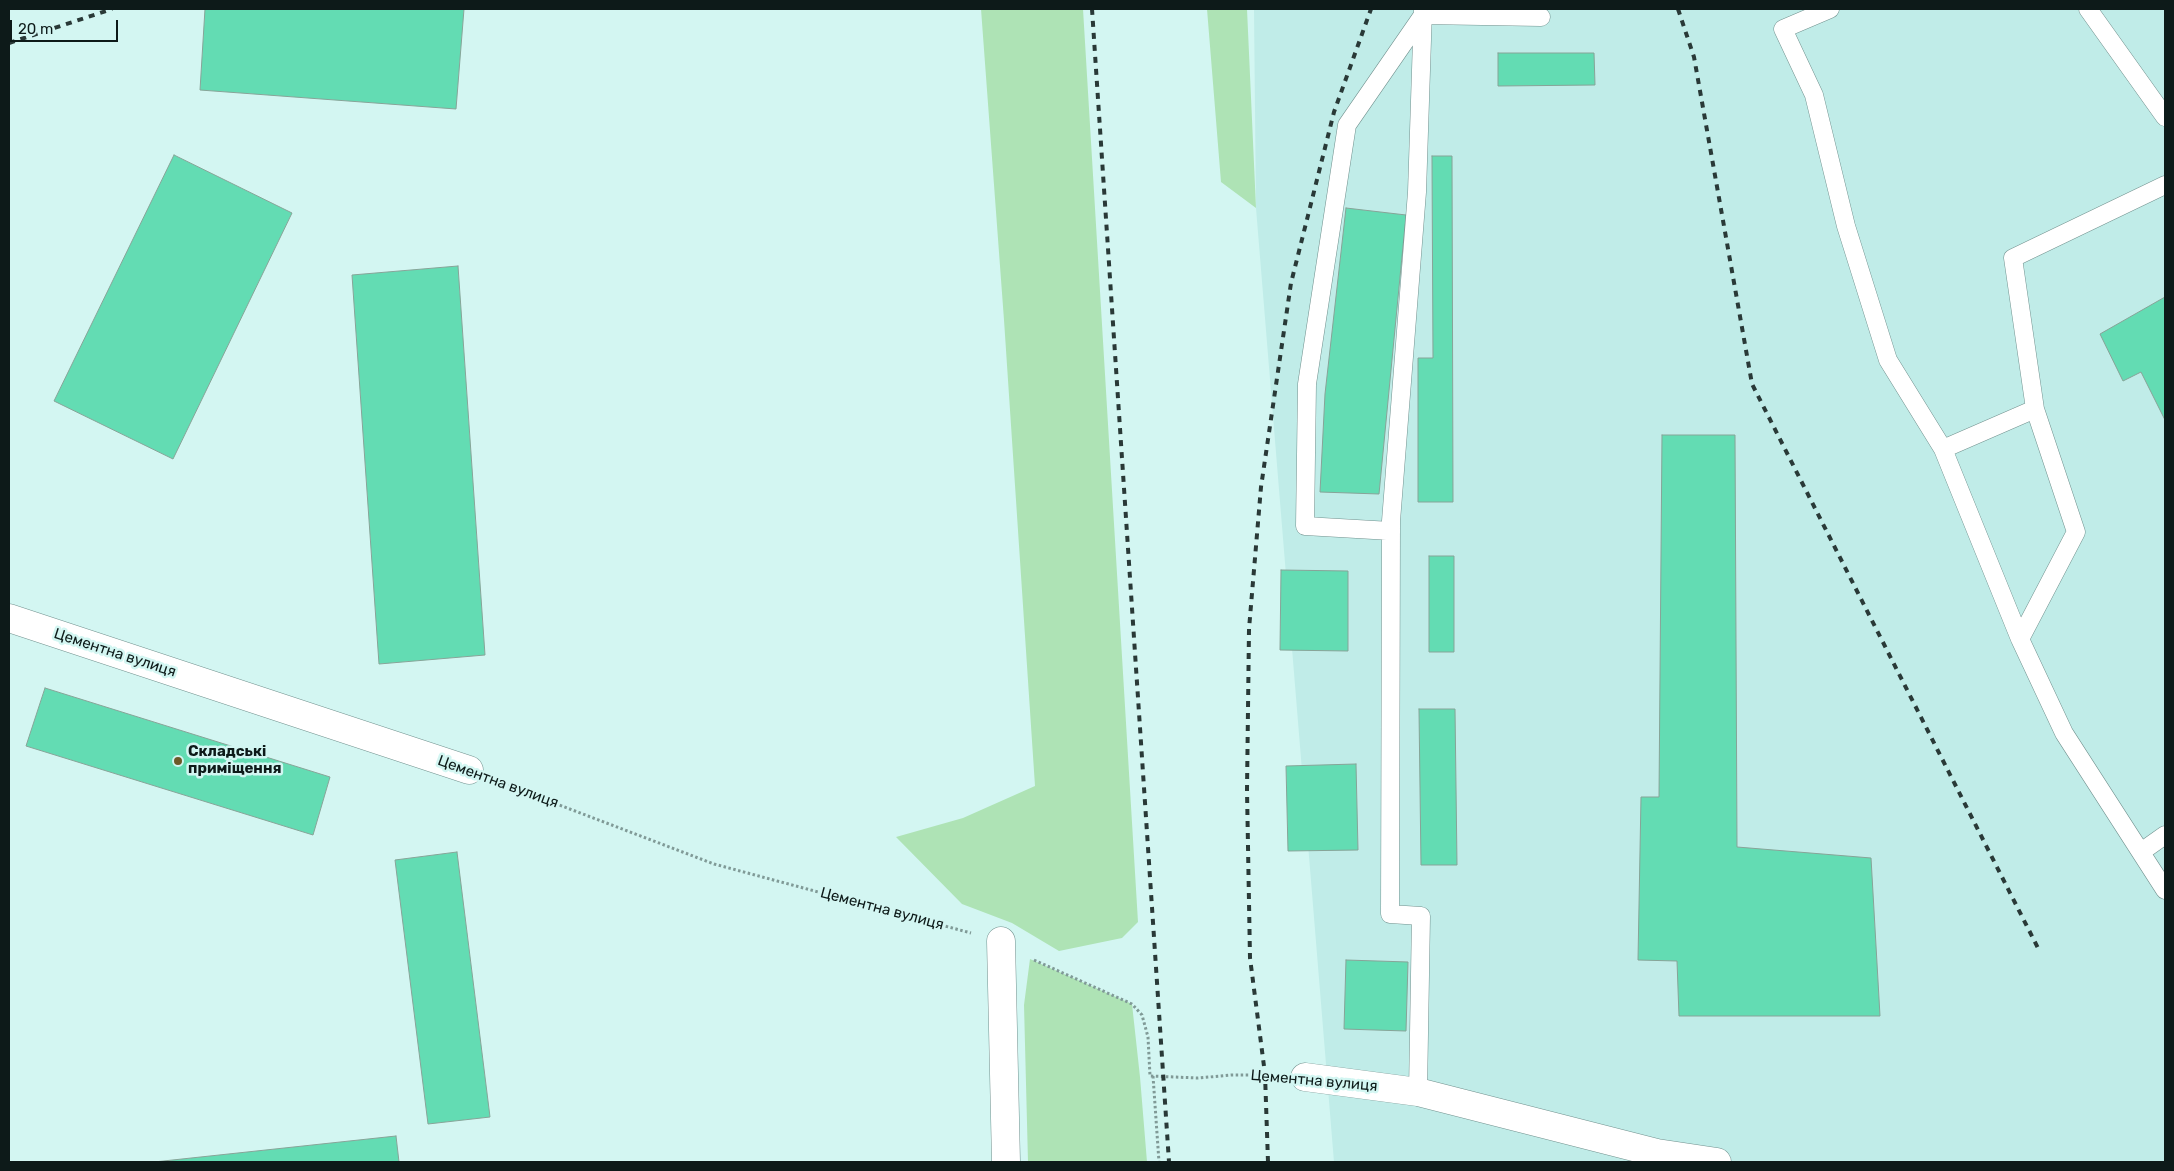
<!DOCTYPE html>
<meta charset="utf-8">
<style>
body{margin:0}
#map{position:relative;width:2174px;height:1171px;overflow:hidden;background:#d3f6f2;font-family:Rubik,sans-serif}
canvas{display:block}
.frame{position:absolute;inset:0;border:10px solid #0d1a19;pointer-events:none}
.scale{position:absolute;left:10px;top:20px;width:108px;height:22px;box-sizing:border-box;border:2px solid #0d1a19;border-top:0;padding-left:6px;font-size:15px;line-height:18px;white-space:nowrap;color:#0d1a19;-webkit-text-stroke:4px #d3f6f2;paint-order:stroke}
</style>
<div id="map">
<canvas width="2174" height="1171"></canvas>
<div class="frame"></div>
<div class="scale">20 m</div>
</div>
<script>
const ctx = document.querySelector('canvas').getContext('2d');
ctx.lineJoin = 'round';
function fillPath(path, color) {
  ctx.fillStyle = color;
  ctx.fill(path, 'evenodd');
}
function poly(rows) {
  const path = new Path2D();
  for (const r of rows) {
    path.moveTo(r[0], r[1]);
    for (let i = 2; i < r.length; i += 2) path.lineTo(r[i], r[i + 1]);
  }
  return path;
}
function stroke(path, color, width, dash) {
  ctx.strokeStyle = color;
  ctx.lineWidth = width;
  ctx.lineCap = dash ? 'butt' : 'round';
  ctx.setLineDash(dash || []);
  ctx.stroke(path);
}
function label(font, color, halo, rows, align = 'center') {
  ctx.font = font + ' Rubik,sans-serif';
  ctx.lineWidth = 5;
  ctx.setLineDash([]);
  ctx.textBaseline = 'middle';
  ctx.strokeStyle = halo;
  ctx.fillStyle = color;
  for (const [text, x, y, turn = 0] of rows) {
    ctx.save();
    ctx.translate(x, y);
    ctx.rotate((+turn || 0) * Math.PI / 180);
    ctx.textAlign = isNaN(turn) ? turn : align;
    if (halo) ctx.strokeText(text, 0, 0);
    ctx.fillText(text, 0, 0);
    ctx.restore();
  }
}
fillPath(poly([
 [1254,9,2165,9,2165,1162,1334,1162,1256,208]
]), '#c0ece8');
fillPath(poly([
 [981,9,1083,9,1138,922,1122,938,1059,951,1012,923,962,904,896,837,963,818,1035,786,1004,320],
 [1207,9,1247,9,1256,208,1221,182],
 [1030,959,1132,1004,1140,1077,1147,1162,1028,1162,1024,1005]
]), '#aee3b5');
const building = poly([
 [205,9,464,9,456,109,200,90,205,9],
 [1498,53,1594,53,1595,85,1498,86,1498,53],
 [174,155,292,213,173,459,54,401,174,155],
 [1432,156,1452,156,1453,502,1418,502,1418,358,1433,358,1432,156],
 [1346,208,1406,215,1379,494,1320,492,1325,394,1346,208],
 [458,266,485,655,379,664,352,275,458,266],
 [2165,297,2165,420,2141,372,2123,381,2100,334,2165,297],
 [1662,435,1735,435,1737,847,1871,858,1880,1016,1679,1016,1677,961,1638,960,1641,797,1659,797,1662,435],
 [1429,556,1454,556,1454,652,1429,652,1429,556],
 [1281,570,1348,571,1348,651,1280,650,1281,570],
 [45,688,330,777,313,835,26,746,45,688],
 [1419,709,1455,709,1457,865,1421,865,1419,709],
 [1356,764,1358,850,1288,851,1286,766,1356,764],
 [457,852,490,1117,428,1124,395,860,457,852],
 [1346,960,1408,962,1406,1031,1344,1029,1346,960],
 [396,1136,399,1162,154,1162,396,1136]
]);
fillPath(building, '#63dcb3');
stroke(building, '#87a498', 1);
const service = poly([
 [1830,9,1783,29,1814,95,1846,226,1888,360,1943,449,2035,409,2013,258,2165,185],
 [2088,9,2165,117],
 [1943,449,2020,639,2076,532,2035,409],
 [1391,531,1305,526,1307,384,1347,125,1423,15,1541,17],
 [2020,639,2064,733,2165,890],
 [2141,852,2165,835],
 [1418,1092,1421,916,1390,914,1391,521,1417,192,1423,9]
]);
const minor = poly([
 [9,618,469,770],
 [1001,941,1006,1162],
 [1305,1077,1418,1092,1657,1153,1717,1162]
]);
stroke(service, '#72928f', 19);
stroke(minor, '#72928f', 29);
stroke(poly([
 [499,782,714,864,971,933],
 [1034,960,1132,1004,1142,1015,1148,1037,1150,1076,1198,1078,1232,1075,1274,1075],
 [1153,1076,1159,1162]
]), '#809a97', 3, [2.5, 2.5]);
stroke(service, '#fff', 18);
stroke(minor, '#fff', 28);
stroke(poly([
 [1092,9,1169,1162],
 [1678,9,1694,57,1752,384,2039,950],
 [9,43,112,9],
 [1268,1162,1265,1074,1250,958,1247,790,1249,629,1261,487,1291,283,1334,112,1371,9]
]), '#293937', 4, [6, 6]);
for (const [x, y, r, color] of [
 [178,761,5,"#6d5928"]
]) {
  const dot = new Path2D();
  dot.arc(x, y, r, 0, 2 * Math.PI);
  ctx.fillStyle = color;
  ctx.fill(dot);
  stroke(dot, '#d3f6f2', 2);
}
label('15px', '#0d1a19', '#d3f6f2', [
 ["Цементна вулиця",115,653,18],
 ["Цементна вулиця",498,782,20],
 ["Цементна вулиця",882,909,15],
 ["Цементна вулиця",1314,1081,5]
]);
label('bold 15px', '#0d1a19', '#d3f6f2', [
 ["Складські",188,752],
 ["приміщення",188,769]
], 'left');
</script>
